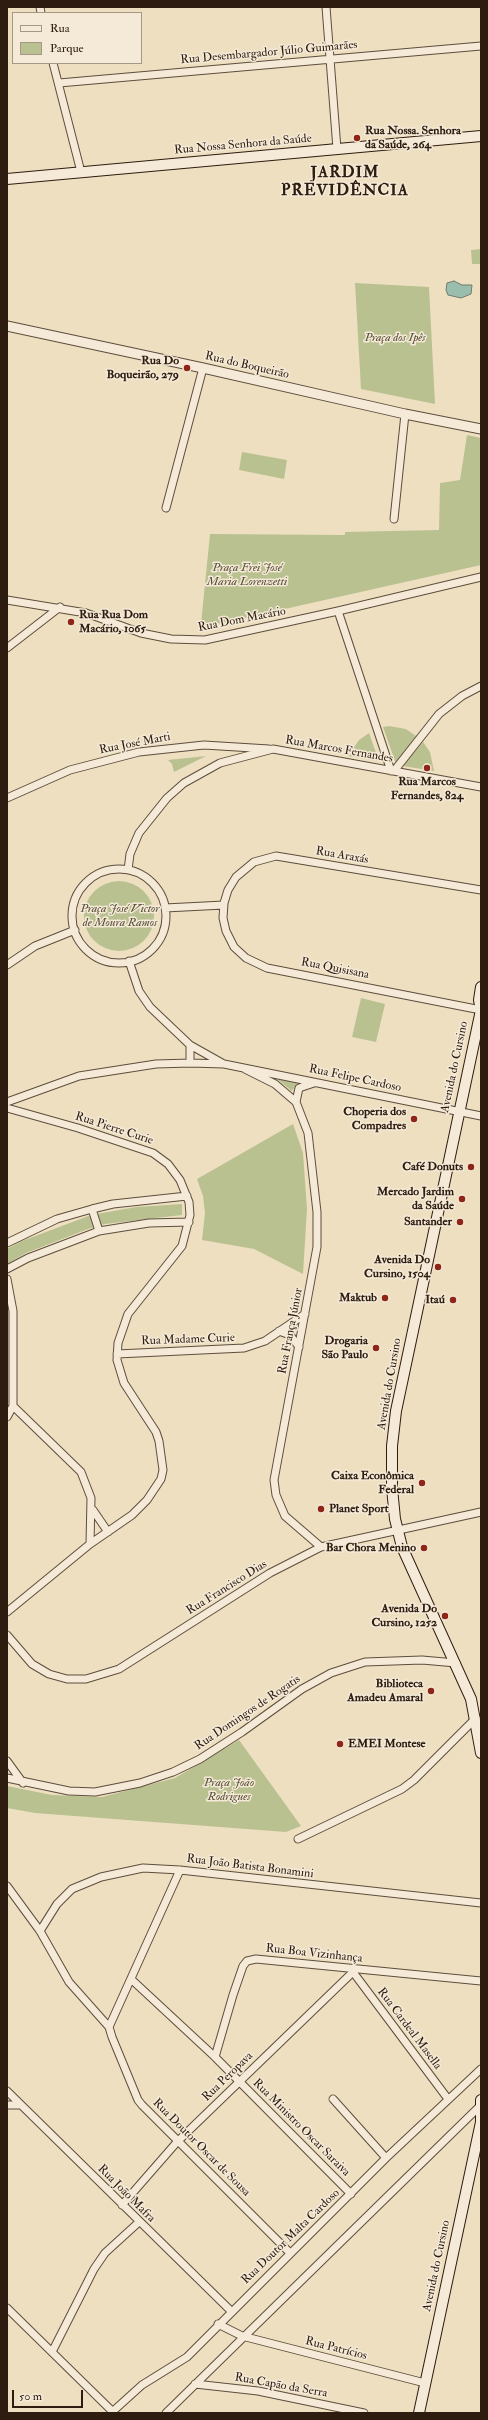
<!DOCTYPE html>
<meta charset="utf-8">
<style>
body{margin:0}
#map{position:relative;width:488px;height:2420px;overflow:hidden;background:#eedfc1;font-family:"IM FELL Double Pica",serif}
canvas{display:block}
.frame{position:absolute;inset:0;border:8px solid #2e1c10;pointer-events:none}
.legend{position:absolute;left:12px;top:12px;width:130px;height:52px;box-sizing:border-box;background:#f4ead7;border:1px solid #a59887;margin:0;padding:5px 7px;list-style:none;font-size:12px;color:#2e1c10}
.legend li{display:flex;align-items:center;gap:8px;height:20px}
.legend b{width:20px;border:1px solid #a59887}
.scale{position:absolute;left:12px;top:2390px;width:71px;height:18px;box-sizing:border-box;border:2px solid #2e1c10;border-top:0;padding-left:5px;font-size:12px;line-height:14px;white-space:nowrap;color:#2e1c10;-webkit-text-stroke:3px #f4ead7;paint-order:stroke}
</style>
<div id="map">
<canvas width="488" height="2420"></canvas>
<div class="frame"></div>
<ul class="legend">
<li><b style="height:5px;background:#f4ead7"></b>Rua</li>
<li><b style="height:11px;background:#bac191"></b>Parque</li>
</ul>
<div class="scale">50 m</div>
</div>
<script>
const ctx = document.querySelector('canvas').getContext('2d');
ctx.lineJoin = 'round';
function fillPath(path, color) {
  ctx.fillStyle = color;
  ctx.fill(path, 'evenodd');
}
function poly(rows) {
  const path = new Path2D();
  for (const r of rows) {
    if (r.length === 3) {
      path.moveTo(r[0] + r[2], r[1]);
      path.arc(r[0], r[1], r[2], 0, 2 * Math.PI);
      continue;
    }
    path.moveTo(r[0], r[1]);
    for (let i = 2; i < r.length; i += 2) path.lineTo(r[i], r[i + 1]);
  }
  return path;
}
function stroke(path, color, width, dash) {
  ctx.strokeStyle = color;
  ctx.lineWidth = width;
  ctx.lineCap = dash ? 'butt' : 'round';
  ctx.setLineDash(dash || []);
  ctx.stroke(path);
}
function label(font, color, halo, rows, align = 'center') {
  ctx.font = font + ' "IM FELL Double Pica",serif';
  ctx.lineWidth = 3;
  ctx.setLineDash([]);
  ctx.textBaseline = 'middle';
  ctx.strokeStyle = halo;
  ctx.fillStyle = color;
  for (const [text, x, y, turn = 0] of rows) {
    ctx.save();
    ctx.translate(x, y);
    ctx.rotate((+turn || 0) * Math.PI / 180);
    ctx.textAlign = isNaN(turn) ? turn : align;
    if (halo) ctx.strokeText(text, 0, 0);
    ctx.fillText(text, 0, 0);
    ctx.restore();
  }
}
fillPath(poly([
 [481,249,481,264,472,264,471,250],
 [355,283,429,287,435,404,361,389],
 [467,435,481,438,481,565,222,623,201,624,210,534,345,535,345,532,439,530,440,483,460,480],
 [242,452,287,460,284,479,239,470],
 [389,726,406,729,416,736,396,764,383,727],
 [369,733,379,761,348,756,359,740],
 [423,742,430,752,434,771,403,766],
 [206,756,174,772,172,764,168,760],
 [119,916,35],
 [361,998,385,1004,376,1042,352,1037],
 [277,1079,297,1083,292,1091],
 [293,1124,303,1153,307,1209,303,1274,254,1249,202,1240,205,1213,203,1196,197,1179],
 [182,1204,182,1215,105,1224,88,1229,26,1253,7,1264,7,1249,22,1241,91,1215,136,1207],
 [239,1740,301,1826,286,1832,35,1813,7,1808,7,1786,52,1795,102,1797,175,1778]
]), '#bac191');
const water = poly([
 [454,281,462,285,472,285,471,294,461,298,448,295,446,290,447,283,454,281]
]);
fillPath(water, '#9bbdad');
stroke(water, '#6f7d6e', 1);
const minor = poly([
 [40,7,41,13],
 [326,7,337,149],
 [53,63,81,172],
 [59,83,481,46],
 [166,508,203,368],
 [394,519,405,414],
 [7,600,86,613,141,633,171,639,205,640,338,611,481,577],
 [338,611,391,771],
 [7,648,60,607],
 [394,771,439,714,462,696,481,686],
 [7,798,70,770,139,752,204,745,269,749],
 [119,916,47],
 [128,870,130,854,139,833,167,798,184,783,220,763,273,749,481,787],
 [165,908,224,905],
 [129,961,139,991,150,1007,190,1045,222,1063],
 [7,965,35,946,75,930],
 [481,1010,267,968,246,958,234,947,226,931,223,918,224,903,228,890,236,877,254,862,276,856,481,890],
 [190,1063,190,1045],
 [245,1069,275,1084,296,1102,308,1133,317,1212,317,1247,274,1480,276,1495,285,1516,321,1547],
 [7,1102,79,1076,156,1064,190,1063,224,1064,481,1116],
 [296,1102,299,1088,314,1083],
 [7,1108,78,1128,153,1153,168,1164,180,1180,189,1202,190,1215,182,1246,128,1314,118,1343,117,1360,124,1383,156,1432,159,1441,163,1470,161,1479,147,1500,132,1515,90,1544,7,1612],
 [92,1209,99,1231],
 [7,1243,57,1219,92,1209,113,1204,187,1196],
 [7,1269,28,1258,99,1231,149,1223,189,1222],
 [7,1279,13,1311,13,1406,81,1472,91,1498,90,1544],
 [279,1331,290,1335,299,1347],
 [117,1354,244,1348,265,1341,305,1314],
 [7,1417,13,1406],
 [93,1510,108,1532],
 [7,1635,32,1664,49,1674,67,1679,86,1679,119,1669,270,1573,321,1547,481,1512],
 [7,1761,23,1783],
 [7,1778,69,1791,95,1792,140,1783,173,1772,200,1759,242,1732,302,1689,331,1673,365,1662,422,1660,456,1663],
 [298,1839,402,1789,414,1780,476,1718],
 [180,1870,109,2027,112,2037,138,2100,142,2105,290,2253],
 [7,1886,40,1931,69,1982,109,2027],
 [40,1931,57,1904,72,1889,101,1877,143,1868,180,1870,481,1903],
 [353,1972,448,2099],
 [131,1979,215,2057,351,2194],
 [215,2057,233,1995,243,1966,247,1961,256,1959,481,1981],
 [7,2091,231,2311],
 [333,2099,386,2158],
 [7,2105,21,2105],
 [122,2205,177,2142,355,1970],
 [7,2308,112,2411],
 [218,2324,242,2336,425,2383],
 [52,2352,94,2269,105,2253,139,2222],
 [195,2384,258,2391,364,2413],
 [111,2413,142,2385,187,2357,386,2158,481,2069],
 [166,2413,481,2105]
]);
const tertiary = poly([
 [7,326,203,368,405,414,481,429]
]);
const secondary = poly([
 [7,179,481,136],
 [481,987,479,1000,481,1010,396,1411,392,1446,392,1488,395,1519,402,1547,471,1699,481,1753],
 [481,2124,481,2100],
 [419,2413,481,2122]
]);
stroke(minor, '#5e4d3c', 9);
stroke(tertiary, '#5e4d3c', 11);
stroke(secondary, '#2e1c10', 12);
stroke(minor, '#f4ead7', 7);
stroke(tertiary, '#f4ead7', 9);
stroke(secondary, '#f4ead7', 10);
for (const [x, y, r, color] of [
 [357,138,4,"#8f2418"],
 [187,368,4,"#8f2418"],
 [71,622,4,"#8f2418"],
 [427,768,4,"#8f2418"],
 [414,1119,4,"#8f2418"],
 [471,1167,4,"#8f2418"],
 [462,1199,4,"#8f2418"],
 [460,1222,4,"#8f2418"],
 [438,1267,4,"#8f2418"],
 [385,1298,4,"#8f2418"],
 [453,1300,4,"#8f2418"],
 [376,1348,4,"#8f2418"],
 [422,1483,4,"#8f2418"],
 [321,1509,4,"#8f2418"],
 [424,1548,4,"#8f2418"],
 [445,1616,4,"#8f2418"],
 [431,1691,4,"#8f2418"],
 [340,1744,4,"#8f2418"]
]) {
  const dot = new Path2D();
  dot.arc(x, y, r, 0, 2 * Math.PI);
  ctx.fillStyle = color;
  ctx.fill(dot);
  stroke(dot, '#f4ead7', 1.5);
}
label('12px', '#2e1c10', '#f4ead7', [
 ["Rua Desembargador Júlio Guimarães",269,53,-5],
 ["Rua Nossa Senhora da Saúde",243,145,-5],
 ["Rua do Boqueirão",247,366,13],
 ["Rua Dom Macário",242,620,-11],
 ["Rua José Marti",135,744,-11],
 ["Rua Marcos Fernandes",339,750,10],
 ["Rua Araxás",342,856,10],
 ["Rua Quisisana",335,969,11],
 ["Avenida do Cursino",455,1067,-78],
 ["Rua Felipe Cardoso",355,1079,12],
 ["Rua Pierre Curie",114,1129,18],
 ["Rua França Júnior",291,1331,-79],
 ["Rua Madame Curie",188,1340,-2],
 ["Avenida do Cursino",390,1384,-80],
 ["Rua Francisco Dias",227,1588,-32],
 ["Rua Domingos de Rogatis",248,1713,-34],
 ["Rua João Batista Bonamini",250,1867,7],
 ["Rua Boa Vizinhança",314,1954,6],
 ["Rua Cardeal Masella",409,2029,53],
 ["Rua Peropava",228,2077,-44],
 ["Rua Ministro Oscar Saraiva",301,2128,45],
 ["Rua Doutor Oscar de Sousa",201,2148,45],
 ["Rua João Mafra",126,2194,45],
 ["Rua Doutor Malta Cardoso",291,2237,-44],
 ["Avenida do Cursino",437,2266,-78],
 ["Rua Patrícios",336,2349,14],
 ["Rua Capão da Serra",281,2386,10]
]);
label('bold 12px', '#2e1c10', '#f4ead7', [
 ["Rua Nossa. Senhora",365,131,"left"],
 ["da Saúde, 264",365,145,"left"],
 ["Rua Do",179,361],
 ["Boqueirão, 279",179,375],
 ["Rua Rua Dom",79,615,"left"],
 ["Macário, 1065",79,629,"left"],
 ["Rua Marcos",427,782,"center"],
 ["Fernandes, 824",427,796,"center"],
 ["Choperia dos",406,1112],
 ["Compadres",406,1126],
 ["Café Donuts",463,1167],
 ["Mercado Jardim",454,1192],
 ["da Saúde",454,1206],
 ["Santander",452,1222],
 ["Avenida Do",430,1260],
 ["Cursino, 1504",430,1274],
 ["Maktub",377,1298],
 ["Itaú",445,1300],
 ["Drogaria",368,1341],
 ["São Paulo",368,1355],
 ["Caixa Econômica",414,1476],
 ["Federal",414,1490],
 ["Planet Sport",329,1509,"left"],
 ["Bar Chora Menino",416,1548],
 ["Avenida Do",437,1609],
 ["Cursino, 1252",437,1623],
 ["Biblioteca",423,1684],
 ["Amadeu Amaral",423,1698],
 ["EMEI Montese",348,1744,"left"]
], 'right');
label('italic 12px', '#584e37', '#f4ead7', [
 ["Praça dos Ipês",395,338],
 ["Praça Frei José",247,568],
 ["Maria Lorenzetti",247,582],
 ["Praça José Victor",120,909],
 ["de Moura Ramos",120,923],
 ["Praça João",229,1783],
 ["Rodrigues",229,1797]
]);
ctx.letterSpacing = '1px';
label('bold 16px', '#2e1c10', '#f4ead7', [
 ["JARDIM",345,174],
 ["PREVIDÊNCIA",345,192]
]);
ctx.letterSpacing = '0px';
</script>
